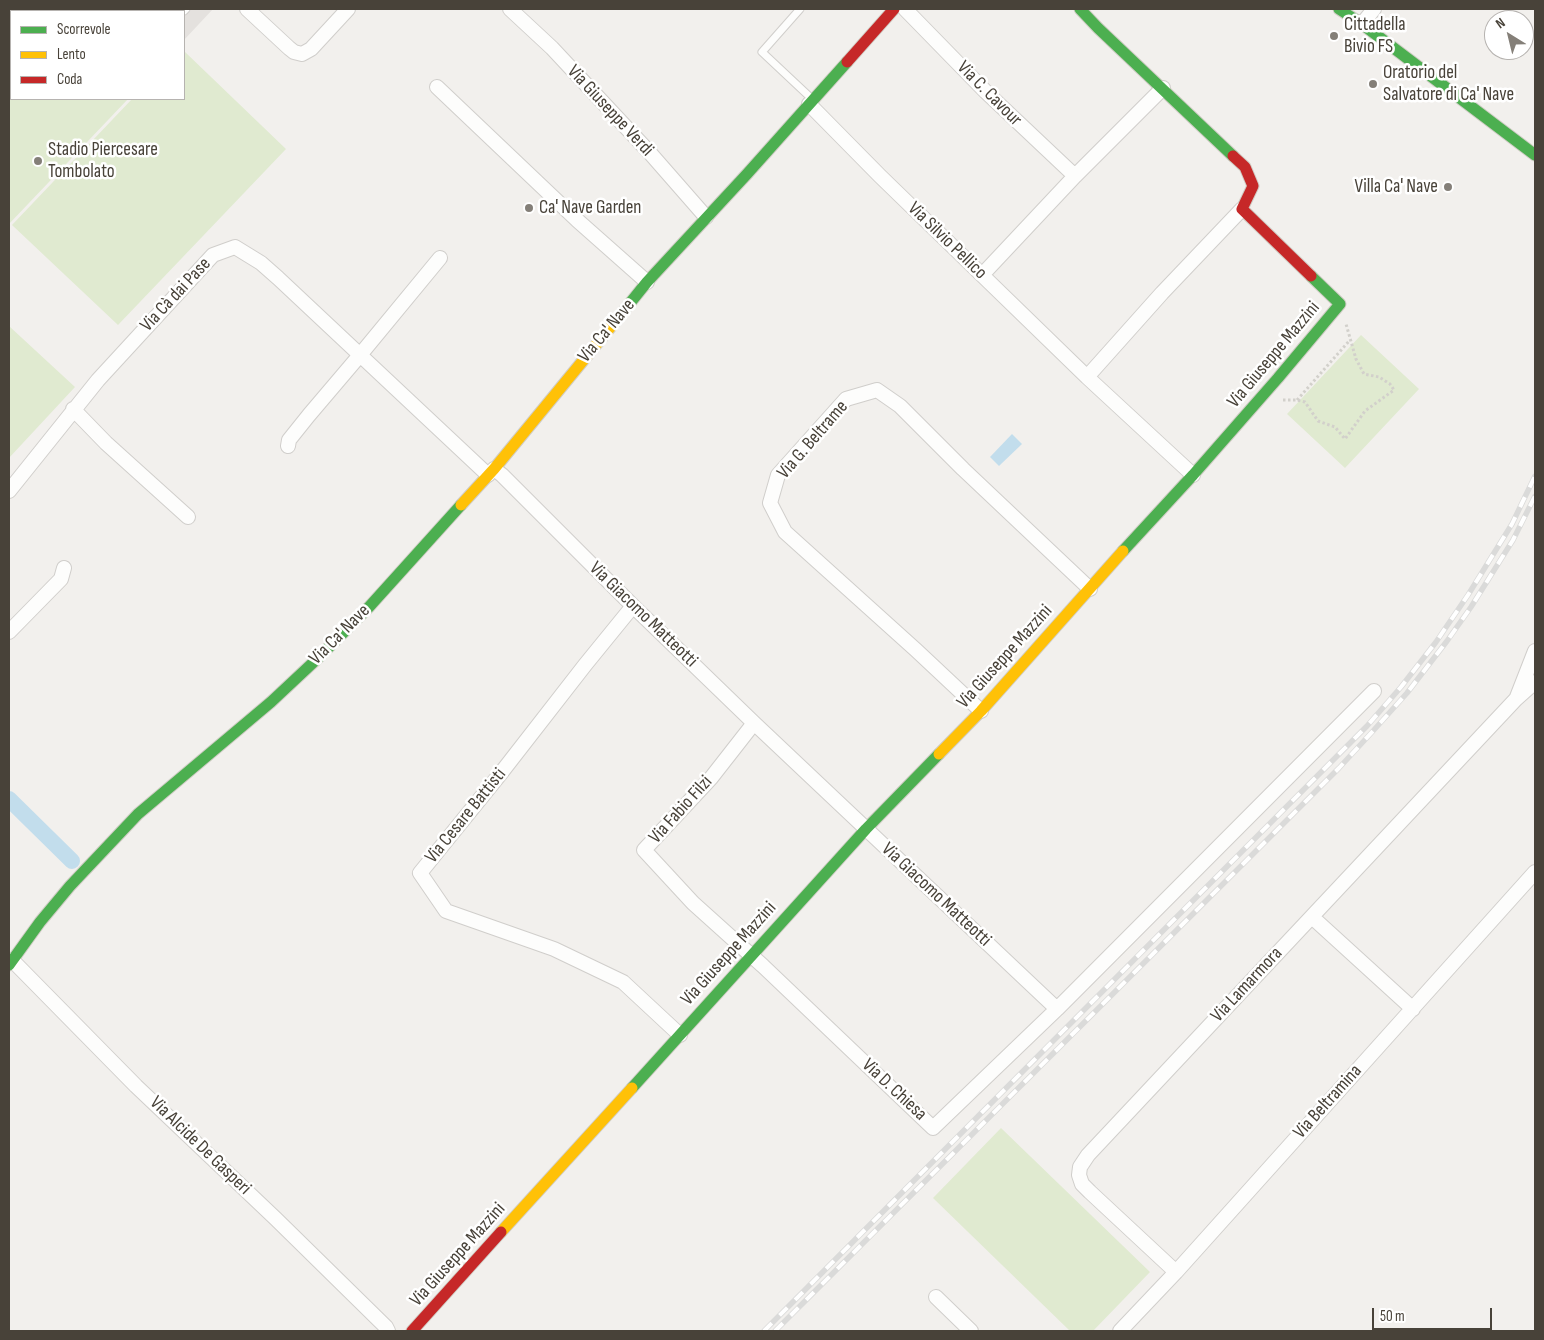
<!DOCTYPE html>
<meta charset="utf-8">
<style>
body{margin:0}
#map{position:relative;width:1544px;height:1340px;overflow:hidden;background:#f2f0ed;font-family:"Sofia Sans Condensed",sans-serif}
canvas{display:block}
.frame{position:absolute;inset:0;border:10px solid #484239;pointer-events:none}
.legend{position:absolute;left:10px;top:10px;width:175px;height:90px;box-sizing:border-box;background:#fff;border:1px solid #b6b3b0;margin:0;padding:6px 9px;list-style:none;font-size:15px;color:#484239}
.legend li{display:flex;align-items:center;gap:10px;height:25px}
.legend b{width:25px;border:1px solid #b6b3b0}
.north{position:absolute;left:1484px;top:10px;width:50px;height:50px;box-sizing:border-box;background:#fff;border:1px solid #b6b3b0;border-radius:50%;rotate:324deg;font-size:14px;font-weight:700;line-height:20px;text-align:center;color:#484239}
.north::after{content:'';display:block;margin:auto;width:18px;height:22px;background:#847f78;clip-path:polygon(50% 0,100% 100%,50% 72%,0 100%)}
.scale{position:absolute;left:1372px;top:1308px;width:120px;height:22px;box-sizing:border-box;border:2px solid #484239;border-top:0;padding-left:6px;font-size:15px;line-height:18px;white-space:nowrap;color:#484239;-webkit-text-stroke:4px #fff;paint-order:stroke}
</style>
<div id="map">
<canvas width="1544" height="1340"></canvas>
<div class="frame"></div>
<ul class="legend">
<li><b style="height:6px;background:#4caf50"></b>Scorrevole</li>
<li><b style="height:6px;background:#ffc107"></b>Lento</li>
<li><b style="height:6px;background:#c62828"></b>Coda</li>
</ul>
<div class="north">N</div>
<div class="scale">50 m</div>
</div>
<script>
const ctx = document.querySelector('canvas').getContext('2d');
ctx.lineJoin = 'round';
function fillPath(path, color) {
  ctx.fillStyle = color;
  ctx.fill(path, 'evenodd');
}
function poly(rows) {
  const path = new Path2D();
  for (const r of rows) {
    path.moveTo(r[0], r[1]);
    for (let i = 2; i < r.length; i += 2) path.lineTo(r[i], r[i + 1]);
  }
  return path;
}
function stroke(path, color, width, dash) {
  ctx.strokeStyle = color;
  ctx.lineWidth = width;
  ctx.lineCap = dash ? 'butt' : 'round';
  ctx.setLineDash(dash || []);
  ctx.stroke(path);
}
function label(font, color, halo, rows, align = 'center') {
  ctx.font = font + ' "Sofia Sans Condensed",sans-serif';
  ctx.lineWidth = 5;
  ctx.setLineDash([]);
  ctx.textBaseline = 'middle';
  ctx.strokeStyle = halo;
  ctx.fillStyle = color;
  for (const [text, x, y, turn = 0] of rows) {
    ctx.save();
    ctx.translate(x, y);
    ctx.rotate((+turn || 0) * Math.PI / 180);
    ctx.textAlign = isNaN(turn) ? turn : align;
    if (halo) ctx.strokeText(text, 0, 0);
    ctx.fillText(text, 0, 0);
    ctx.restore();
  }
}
fillPath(poly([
 [9,9,149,9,150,11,11,11,11,99,128,99,9,224],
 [184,51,286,149,118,325,12,225,132,99,184,99],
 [9,326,75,387,9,458],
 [1361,335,1419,389,1345,468,1287,414],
 [1001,1128,1150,1272,1093,1331,1070,1331,933,1198]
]), '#e0ead0');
fillPath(poly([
 [161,9,213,9,184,40,184,11,159,11]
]), '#e4e1de');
fillPath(poly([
 [1012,434,1022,444,999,466,990,457]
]), '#c2ddec');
stroke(poly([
 [9,799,72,861]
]), '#c2ddec', 16);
const lane = poly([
 [800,9,762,52,811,98],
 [184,11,186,9]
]);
const street = poly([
 [247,9,289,48,294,52,302,54,311,49,348,9],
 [510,9,552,48,650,153,706,217],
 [905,9,986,92,1075,176],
 [1362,24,1374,9],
 [437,87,577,220,647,282],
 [809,104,880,176,1087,377,1193,475],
 [982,275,1075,176,1163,88],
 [1087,377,1162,293,1242,209],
 [73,409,106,443,188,517],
 [288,446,289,440,309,415,360,355,440,258],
 [494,469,502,475,633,606,754,723,1057,1009,1374,691],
 [9,491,98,380,213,255,235,247,261,263,278,278,488,475],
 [633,606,585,665,501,773,420,873,446,911,554,949,623,982,680,1035],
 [9,632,61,579,64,568],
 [1517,697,1535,651],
 [981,711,916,650,785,532,770,503,778,475,846,399,877,390,900,406,963,469,1090,589],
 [754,723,711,778,644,850,693,903,763,966,933,1128,1057,1009],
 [1312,917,1413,1009],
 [12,960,136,1086,276,1219,386,1327,388,1331],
 [1176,1272,1090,1192,1082,1184,1079,1175,1080,1167,1088,1155,1516,699,1535,682],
 [936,1297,971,1331],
 [1120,1331,1176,1272,1535,872]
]);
const fast = poly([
 [1080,9,1098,28,1233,156],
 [1339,9,1362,24,1535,155],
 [618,318,647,282,747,174,847,62],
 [1123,551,1193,475,1278,378,1340,304,1311,276],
 [9,965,40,922,70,886,138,814,271,702,318,658,369,607,461,505],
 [632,1088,866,829,939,754]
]);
const slow = poly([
 [461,505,494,469,618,318],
 [939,754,981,711,1123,551],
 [501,1232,632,1088]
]);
const jam = poly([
 [847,62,894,9],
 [1233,156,1245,167,1253,186,1242,209,1311,276],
 [412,1331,501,1232]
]);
stroke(lane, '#d0cecb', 9);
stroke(street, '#d0cecb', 16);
stroke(fast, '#d0cdc5', 13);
stroke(slow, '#d0cdc5', 13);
stroke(jam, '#d0cdc5', 13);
stroke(poly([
 [1283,400,1297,400,1305,402,1318,421,1335,427,1345,439,1365,411,1394,390,1390,384,1379,377,1364,374,1356,359,1346,324],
 [1297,400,1350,340]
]), '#d2d0cb', 3, [2.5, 2.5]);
stroke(lane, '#fdfdfc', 7);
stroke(street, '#fdfdfc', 14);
stroke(fast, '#4caf50', 11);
stroke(slow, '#ffc107', 11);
stroke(jam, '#c62828', 11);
const rail = poly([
 [764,1331,1367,726,1401,687,1436,642,1468,595,1512,524,1535,476],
 [775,1331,1243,864,1339,768,1373,731,1407,693,1447,641,1471,607,1513,540,1535,496]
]);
stroke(rail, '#dadad9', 5.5);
stroke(rail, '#fff', 4, [11]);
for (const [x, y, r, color] of [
 [1334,36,5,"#847f78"],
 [1373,84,5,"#847f78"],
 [38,161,5,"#847f78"],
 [1448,187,5,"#847f78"],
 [529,208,5,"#847f78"]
]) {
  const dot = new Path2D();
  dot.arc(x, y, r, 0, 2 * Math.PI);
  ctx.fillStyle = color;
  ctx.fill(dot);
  stroke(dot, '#fff', 2);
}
label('19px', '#484239', '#fff', [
 ["Cittadella",1344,25],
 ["Bivio FS",1344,47],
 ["Oratorio del",1383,73],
 ["Salvatore di Ca' Nave",1383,95],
 ["Stadio Piercesare",48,150],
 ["Tombolato",48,172],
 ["Villa Ca' Nave",1438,187,"right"],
 ["Ca' Nave Garden",539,208]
], 'left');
label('19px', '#484239', '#fff', [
 ["Via C. Cavour",989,94,45],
 ["Via Giuseppe Verdi",610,111,47],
 ["Via Silvio Pellico",947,241,44],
 ["Via Cà dai Pase",176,295,-47],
 ["Via Ca' Nave",607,331,-50],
 ["Via Giuseppe Mazzini",1274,355,-50],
 ["Via G. Beltrame",813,440,-49],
 ["Via Giacomo Matteotti",643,615,44],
 ["Via Ca' Nave",340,635,-45],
 ["Via Giuseppe Mazzini",1005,657,-48],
 ["Via Fabio Filzi",681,810,-48],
 ["Via Cesare Battisti",466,816,-51],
 ["Via Giacomo Matteotti",936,895,43],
 ["Via Giuseppe Mazzini",729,954,-48],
 ["Via Lamarmora",1247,985,-47],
 ["Via D. Chiesa",894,1090,43],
 ["Via Beltramina",1328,1102,-48],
 ["Via Alcide De Gasperi",200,1146,44],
 ["Via Giuseppe Mazzini",458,1255,-48]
]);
</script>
